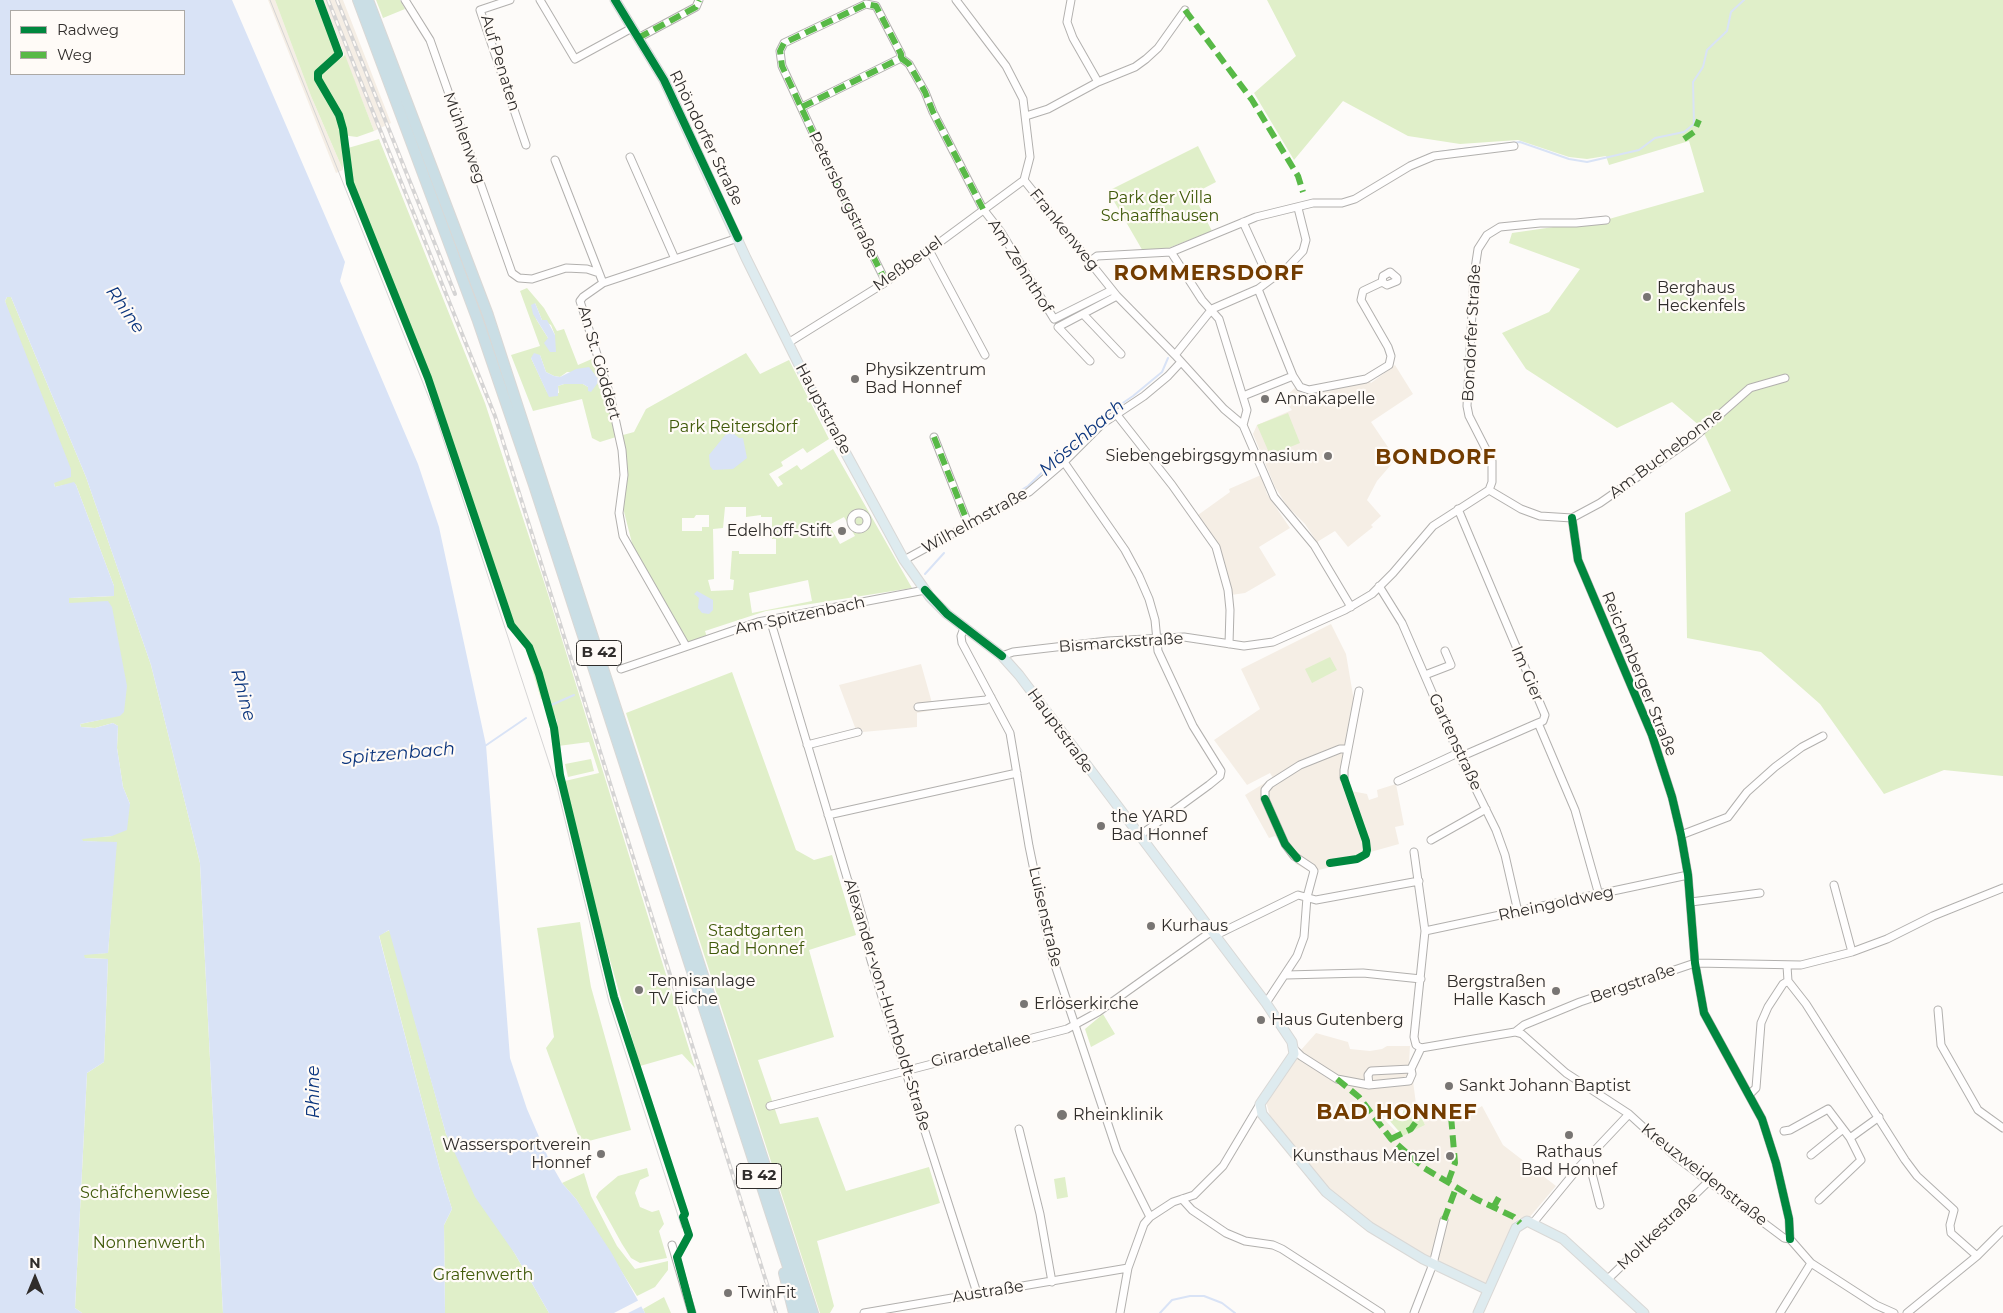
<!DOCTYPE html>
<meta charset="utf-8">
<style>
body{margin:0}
#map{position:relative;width:2003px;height:1313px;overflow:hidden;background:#fdfbf9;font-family:Montserrat,sans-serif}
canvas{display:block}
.legend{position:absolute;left:10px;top:10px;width:175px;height:65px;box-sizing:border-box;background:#fffbf7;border:1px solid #aca9a5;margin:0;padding:6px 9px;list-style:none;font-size:15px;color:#302d2b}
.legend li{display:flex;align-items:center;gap:10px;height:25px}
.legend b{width:25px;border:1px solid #aca9a5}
.north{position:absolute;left:10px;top:1253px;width:50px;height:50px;-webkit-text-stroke:4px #fffbf7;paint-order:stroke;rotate:0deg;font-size:14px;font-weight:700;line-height:20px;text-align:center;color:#302d2b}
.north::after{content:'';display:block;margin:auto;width:18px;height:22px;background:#302d2b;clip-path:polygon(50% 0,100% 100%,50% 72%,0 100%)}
</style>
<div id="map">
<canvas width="2003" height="1313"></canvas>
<ul class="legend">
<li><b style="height:6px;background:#00873e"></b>Radweg</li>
<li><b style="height:6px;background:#58b947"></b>Weg</li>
</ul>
<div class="north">N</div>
</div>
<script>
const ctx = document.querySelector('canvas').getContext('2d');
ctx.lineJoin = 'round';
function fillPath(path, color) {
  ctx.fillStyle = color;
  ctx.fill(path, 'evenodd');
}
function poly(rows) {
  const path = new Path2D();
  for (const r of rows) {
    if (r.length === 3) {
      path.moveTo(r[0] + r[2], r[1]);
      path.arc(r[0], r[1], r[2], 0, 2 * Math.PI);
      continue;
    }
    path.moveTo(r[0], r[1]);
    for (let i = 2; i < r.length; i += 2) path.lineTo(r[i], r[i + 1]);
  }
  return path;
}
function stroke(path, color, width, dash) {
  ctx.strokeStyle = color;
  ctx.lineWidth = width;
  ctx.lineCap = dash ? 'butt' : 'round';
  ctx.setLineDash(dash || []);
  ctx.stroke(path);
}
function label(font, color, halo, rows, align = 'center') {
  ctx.font = font + ' Montserrat,sans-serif';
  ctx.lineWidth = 4.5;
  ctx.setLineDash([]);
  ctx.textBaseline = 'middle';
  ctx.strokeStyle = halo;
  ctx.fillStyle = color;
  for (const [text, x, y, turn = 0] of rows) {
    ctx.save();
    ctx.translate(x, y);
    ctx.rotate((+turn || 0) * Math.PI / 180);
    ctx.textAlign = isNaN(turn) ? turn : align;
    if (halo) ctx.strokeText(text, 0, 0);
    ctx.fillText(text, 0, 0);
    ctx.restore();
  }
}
fillPath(poly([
 [268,0,275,0,311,96,343,170,336,173],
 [323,0,343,0,391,123,374,131],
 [1395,365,1413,394,1371,422,1396,459,1377,481,1367,500,1381,516,1371,525,1373,527,1348,547,1335,531,1317,542,1305,524,1287,506,1275,487,1253,434,1257,425,1292,410,1283,399,1296,387,1302,394,1310,394,1369,381,1371,383],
 [1261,475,1267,494,1290,528,1259,547,1276,575,1245,593,1231,595,1219,548,1198,515,1230,492,1229,489],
 [1331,624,1346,654,1354,701,1342,762,1341,775,1346,790,1367,794,1369,800,1378,797,1377,790,1396,784,1404,825,1395,827,1399,844,1367,853,1362,860,1310,872,1296,864,1275,836,1269,838,1245,795,1273,778,1270,773,1247,785,1214,740,1260,709,1241,669],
 [921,664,934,710,917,713,917,727,863,732,862,729,856,730,839,685],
 [1316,1033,1348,1042,1350,1049,1370,1051,1382,1049,1387,1046,1410,1046,1408,1082,1413,1081,1416,1104,1383,1118,1401,1137,1425,1125,1422,1118,1471,1113,1482,1106,1503,1145,1556,1186,1528,1219,1520,1218,1513,1223,1486,1284,1428,1257,1358,1214,1322,1182,1270,1116,1266,1102,1301,1050]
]), '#f5eee5');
fillPath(poly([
 [275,0,314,0,340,59,345,55,374,131,357,137,342,135,343,170,311,96],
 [376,0,400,0,405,9,383,18],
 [1267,0,2003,0,2003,776,1944,770,1884,794,1820,704,1761,652,1687,638,1685,513,1731,491,1701,427,1672,402,1617,428,1526,369,1502,333,1549,312,1580,269,1509,243,1512,233,1609,219,1704,192,1689,141,1609,165,1606,156,1587,159,1569,157,1518,140,1460,144,1408,136,1343,101,1294,160,1254,93,1296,56],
 [379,139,485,403,546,588,695,1068,682,1054,640,1066,593,900,565,781,599,773,589,742,558,746,557,721,548,699,541,699,521,633,513,623,426,364,353,184,348,148],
 [1198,146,1216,182,1193,194,1212,231,1166,249,1144,253,1108,191],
 [527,288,544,308,557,331,564,329,578,365,594,358,605,389,616,437,600,442,592,438,582,399,533,411,511,355,540,346,520,291],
 [535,303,542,320,551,325,555,335,548,338,536,319],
 [540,355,546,372,554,376,560,377,567,372,592,372,599,380,588,387,583,384,564,384,558,386,559,393,547,392,531,358],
 [7,297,11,297,86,477,151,665,200,863,223,1313,82,1313,75,1308,87,1073,104,1062,108,959,84,958,84,954,108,953,116,843,82,841,82,838,112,836,130,804,123,787,117,748,118,726,113,723,95,728,81,727,80,724,104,719,69,603,69,598,114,596,114,586,76,485,74,483,55,487,5,301],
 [746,353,760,374,789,360,829,439,807,453,803,448,781,462,783,466,769,474,778,487,783,484,778,477,797,465,801,470,833,449,912,588,766,611,705,631,707,637,687,642,633,547,622,504,627,473,623,435,634,432,646,409],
 [725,507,746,507,746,517,761,515,761,517,772,517,772,539,776,539,776,554,739,554,739,551,732,551,730,579,734,580,733,590,711,591,708,580,714,579,713,529,723,528],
 [696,515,709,515,709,527,702,527,702,531,682,531,682,518,694,518],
 [844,517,855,536,840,544,829,525],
 [808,580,812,601,752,613,749,593],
 [1288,413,1300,443,1270,455,1257,425],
 [1330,657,1337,670,1312,683,1305,669],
 [732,672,796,850,814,860,832,855,856,935,809,950,834,1037,758,1060,780,1124,818,1117,846,1191,929,1167,940,1203,817,1241,834,1306,830,1313,820,1313,626,713],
 [591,759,594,771,568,777,565,764],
 [580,922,591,987,631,1130,581,1143,546,1048,554,1037,537,928],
 [390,930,446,1134,549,1313,445,1313,444,1225,452,1209,440,1170,379,935],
 [1103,1014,1115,1034,1091,1047,1085,1029],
 [1416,1104,1425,1125,1403,1136,1389,1120,1402,1115,1404,1109],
 [647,1168,649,1176,640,1180,635,1193,640,1207,652,1212,659,1210,664,1224,659,1231,667,1258,640,1263,631,1258,622,1244,596,1197,599,1192,618,1176],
 [584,1173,591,1196,608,1229,617,1246,635,1269,668,1261,668,1270,655,1287,637,1296,576,1199,562,1183],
 [1065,1177,1068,1197,1057,1199,1054,1179],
 [664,1297,671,1313,645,1313,643,1309]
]), '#e0efc9');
fillPath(poly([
 [0,0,232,0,345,262,340,281,418,464,439,527,486,745,510,1058,527,1109,550,1162,562,1183,576,1199,611,1252,645,1313,549,1313,515,1254,475,1197,446,1134,389,930,379,936,440,1170,452,1209,444,1225,445,1313,223,1313,200,863,151,665,86,477,11,297,7,297,5,301,71,469,71,477,54,483,55,487,74,482,76,485,114,586,114,596,69,598,69,603,108,601,112,607,127,686,124,712,120,716,80,724,81,727,95,728,113,723,118,726,117,748,123,787,130,804,127,830,112,836,82,839,83,841,117,842,108,953,84,955,85,958,108,959,104,1062,87,1073,75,1308,82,1313,0,1313],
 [11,11,184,11,184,74,11,74],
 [535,303,542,320,547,320,555,335,556,352,550,352,544,343,548,338,533,314,531,305],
 [534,353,540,355,546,372,554,376,560,377,576,369,589,367,599,380,597,384,591,392,588,391,588,387,583,384,564,384,558,386,558,396,549,397,531,358],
 [733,433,739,438,743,438,747,458,733,469,713,470,710,466,709,455,726,434],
 [697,591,713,600,713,610,709,614,702,613,698,608,699,598,694,594]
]), '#d9e3f6');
fillPath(poly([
 [641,1299,644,1305,628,1313,614,1313]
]), '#fdfbf9');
stroke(poly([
 [1427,155,1439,152,1520,142,1569,159,1587,162,1639,150,1655,138,1684,132,1694,124,1693,82,1703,67,1707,50,1727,31,1731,12,1744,0],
 [989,509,1028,486,1092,424,1133,396,1162,372,1168,358],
 [925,574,944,553],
 [549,706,574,695],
 [485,746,526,718],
 [1160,1313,1172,1300,1190,1296,1204,1296,1222,1303,1235,1313]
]), '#d9e3f6', 2);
const minor = poly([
 [405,0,430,40,512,273,519,278,532,279,566,268,587,269,599,273],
 [510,0,480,10,526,145],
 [540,0,575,59,632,28],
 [956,0,1006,66,1023,99,1030,157,1024,180],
 [638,38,696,7,699,0],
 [901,58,909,64,925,92,933,112,983,209,1001,232,1054,319,1112,290],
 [1098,82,1135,67,1146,59,1158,48,1185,10],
 [802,107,901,58,901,54,876,6,866,4,784,43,780,51,782,66,832,174,886,282],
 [1026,116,1048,109,1098,82,1073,38,1067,22,1071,0],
 [630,157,675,259],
 [555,160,603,283],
 [1024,180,1117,296,1175,355,1224,409,1243,425],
 [1243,222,1269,279],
 [929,250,985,355],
 [1171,252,1202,300,1219,319,1247,410,1243,425,1274,497,1314,545,1351,607],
 [1089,262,1097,256,1171,252,1256,217,1313,203,1342,203,1355,199,1410,166,1434,156,1514,146],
 [1083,314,1121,354],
 [788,343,886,282,1024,180],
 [1175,355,1212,309,1258,289,1289,266,1303,251,1306,240,1298,208],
 [1090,361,1058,327,1117,296],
 [1293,376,1300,387,1309,390,1366,379,1389,365,1391,356,1388,347,1361,300,1363,291,1382,282,1387,285,1397,281,1397,278,1390,272,1383,276,1382,282],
 [1243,396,1293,376,1258,289],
 [1117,415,1172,485,1216,547,1228,590,1230,610,1229,644],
 [934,437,969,526],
 [1064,462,1125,550,1139,576,1149,599,1155,620,1158,651,1193,726,1221,771,1220,776,1209,785,1139,836],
 [1489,490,1492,482,1492,461,1469,416,1467,406,1474,275,1478,249,1487,235,1500,227,1540,223,1576,223,1606,220],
 [1489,490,1521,509,1540,516,1572,518],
 [1458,509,1545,715,1543,721,1538,723,1460,757],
 [859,521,8],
 [1572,518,1578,560,1652,735,1672,797,1681,835,1688,875,1695,963,1704,1013,1762,1119,1776,1163,1789,1219,1790,1239],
 [1572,518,1600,503,1692,439,1750,388,1785,378],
 [904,560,1029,492,1064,462,1102,424,1144,396,1168,376,1180,363],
 [1379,586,1402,623,1460,757,1496,830,1505,855,1518,912],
 [770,619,848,881,854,888,864,923,870,957,885,1007,977,1293],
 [964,628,961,636,962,643,1010,733,1029,846,1051,953,1117,1151,1150,1217],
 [686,646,623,536,619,513,624,475,622,450,610,395,580,301,583,297,603,283,738,238],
 [1002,656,1013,652,1108,641,1184,637,1244,646,1273,642,1345,610,1372,594,1393,573,1433,526,1489,490],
 [621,669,758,622,925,590],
 [1425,675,1451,665,1445,651],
 [918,707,986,700,991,697],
 [1538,723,1575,810,1599,895],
 [807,745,858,732],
 [1344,778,1344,770,1359,691],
 [1398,781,1458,753],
 [828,815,1017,773],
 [1681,835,1728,817,1747,792,1775,767,1802,747,1823,736],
 [1431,840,1486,809],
 [1414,852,1425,931,1414,1037,1416,1045,1421,1048],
 [1834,885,1852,952],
 [1691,902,1760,893],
 [1425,931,1688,875],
 [1216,935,1298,895,1316,900,1419,881],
 [1787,966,1788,981,1806,1004,1905,1160,1917,1176,1954,1210,1950,1225,1951,1233,1977,1256],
 [1286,975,1363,973,1421,979],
 [1266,1003,1297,956,1304,937,1307,897,1314,871,1312,868,1294,856,1285,844,1265,799,1265,790,1270,784,1300,765,1340,749,1347,749],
 [1938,1010,1941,1045,1978,1110,2003,1128],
 [1515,1032,1522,1034,1566,1073,1629,1114,1676,1157,1784,1238,1790,1239,1811,1263,1876,1305,1894,1313],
 [1421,1048,1515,1032,1524,1025,1580,1002,1695,963,1801,965,1852,952,1887,939,1933,916,2003,888],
 [1295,1050,1301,1056,1337,1079,1369,1085,1409,1081,1412,1074,1411,1069,1421,1048],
 [1369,1085,1368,1075,1371,1071,1411,1069],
 [1750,1094,1756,1088,1761,1023,1768,1007,1783,984,1788,981],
 [770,1106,1067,1029,1098,1012,1212,931],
 [1019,1129,1040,1214,1052,1282],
 [1784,1131,1790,1130,1828,1109,1850,1138,1861,1160,1819,1200],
 [1850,1138,1879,1117],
 [1811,1155,1843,1129],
 [1588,1158,1600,1205],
 [1182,1199,1192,1210,1226,1233,1245,1241,1273,1245,1282,1249,1381,1313],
 [1533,1223,1579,1167,1629,1114],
 [672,1245,692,1313],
 [1607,1280,1709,1181],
 [864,1313,1128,1268],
 [1120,1313,1128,1268,1144,1224,1150,1217,1173,1202,1194,1195,1223,1166,1260,1104],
 [1414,1313,1433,1264,1444,1220],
 [1780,1313,1811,1263],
 [1907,1313,1977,1256,2003,1230]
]);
const major = poly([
 [615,0,664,80,746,258,813,393,904,560,930,597,947,614,1002,656,1019,675,1266,1003,1292,1042,1294,1054,1260,1104,1262,1114,1326,1192,1370,1227,1423,1259,1488,1290],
 [1478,1313,1516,1228,1527,1221,1563,1239,1644,1313]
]);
const highway = poly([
 [358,0,478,321,534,485,803,1313],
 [368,0,488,315,813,1313],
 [784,1273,794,1313]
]);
stroke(minor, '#b2b0ae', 9);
stroke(major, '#d9d8d6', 11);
stroke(highway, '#d9d8d6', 12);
stroke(minor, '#fffefe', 7);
stroke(major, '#deebef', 9);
stroke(highway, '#cadee5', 10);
stroke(poly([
 [270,0,433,408,557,787,609,1002,682,1228]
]), '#d5d4d4', 1);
const rail = poly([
 [328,0,495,416,776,1313],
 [337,0,455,294]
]);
stroke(rail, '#d5d4d4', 4);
stroke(rail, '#fffbf7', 2, [5.5]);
stroke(poly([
 [1185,10,1252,100,1298,176,1303,192],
 [638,38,696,7,699,0],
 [901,58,909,64,925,92,933,112,983,209],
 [802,107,901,58,901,54,876,6,866,4,784,43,780,51,782,66,832,174,886,282],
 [1684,139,1694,132,1699,120],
 [934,437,969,526],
 [1337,1079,1359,1097,1391,1139,1424,1168,1476,1199,1514,1217,1520,1223],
 [1391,1139,1411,1129,1416,1122,1418,1119,1412,1110,1405,1112],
 [1448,1182,1455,1163,1451,1116],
 [1493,1208,1499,1197],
 [1444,1220,1456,1188]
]), '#58b947', 6, [12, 6]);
stroke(poly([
 [319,0,339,54,318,73,318,79,339,115,343,129,350,183,428,378,511,625,529,647,539,674,554,728,560,775,614,997,685,1214,683,1217,689,1235,677,1257,692,1313],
 [615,0,664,80,738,238],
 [1572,518,1578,560,1652,735,1672,797,1681,835,1688,875,1695,963,1704,1013,1762,1119,1776,1163,1789,1219,1790,1239],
 [925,590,947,614,1002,656],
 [1265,799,1285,844,1297,858],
 [1330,863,1357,859,1366,854,1367,850,1366,841,1344,778]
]), '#00873e', 8);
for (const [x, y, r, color] of [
 [1647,297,5,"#787573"],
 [855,379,5,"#787573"],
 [1265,399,5,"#787573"],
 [1328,456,5,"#787573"],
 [842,531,5,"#787573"],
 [1101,826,5,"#787573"],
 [1151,926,5,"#787573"],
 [639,990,5,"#787573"],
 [1556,991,5,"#787573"],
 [1024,1004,5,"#787573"],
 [1261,1020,5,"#787573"],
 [1449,1086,5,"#787573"],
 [1062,1115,6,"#787573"],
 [1569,1135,5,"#787573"],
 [601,1154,5,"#787573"],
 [1450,1156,5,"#787573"],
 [728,1293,5,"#787573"]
]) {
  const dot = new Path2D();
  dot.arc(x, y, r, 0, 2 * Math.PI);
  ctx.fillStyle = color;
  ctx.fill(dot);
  stroke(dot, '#fffbf7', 2);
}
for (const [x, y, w] of [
 [599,653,45],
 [759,1176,45]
]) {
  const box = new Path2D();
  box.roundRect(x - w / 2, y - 12.5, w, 25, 4);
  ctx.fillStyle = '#fffbf7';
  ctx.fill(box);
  stroke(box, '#302d2b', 1);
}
label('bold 15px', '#302d2b', null, [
 ["B 42",599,653],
 ["B 42",759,1176]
]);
label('16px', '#302d2b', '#fffbf7', [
 ["Auf Penaten",500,63,73],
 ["Mühlenweg",464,138,70],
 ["Rhöndorfer Straße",706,138,64],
 ["Petersbergstraße",843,195,64],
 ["Frankenweg",1064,230,51],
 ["Meßbeuel",908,264,-36],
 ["Am Zehnthof",1020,266,58],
 ["Bondorfer Straße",1472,333,-87],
 ["An St. Göddert",599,363,74],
 ["Hauptstraße",823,409,62],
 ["Am Buchebonne",1666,454,-37],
 ["Wilhelmstraße",975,521,-29],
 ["Am Spitzenbach",800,616,-12],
 ["Bismarckstraße",1121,643,-4],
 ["Im Gier",1527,674,67],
 ["Reichenberger Straße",1639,674,68],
 ["Hauptstraße",1060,731,54],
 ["Gartenstraße",1455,742,65],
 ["Rheingoldweg",1556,904,-12],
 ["Luisenstraße",1045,917,77],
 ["Bergstraße",1633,984,-19],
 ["Alexander-von-Humboldt-Straße",887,1005,73],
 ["Girardetallee",981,1050,-14],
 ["Kreuzweidenstraße",1704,1175,38],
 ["Moltkestraße",1658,1231,-44],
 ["Austraße",988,1292,-9]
]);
label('16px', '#3f5909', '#fffbf7', [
 ["Park der Villa",1160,198],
 ["Schaaffhausen",1160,216],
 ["Park Reitersdorf",733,427],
 ["Stadtgarten",756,931],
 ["Bad Honnef",756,949],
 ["Schäfchenwiese",145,1193],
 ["Nonnenwerth",149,1243],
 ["Grafenwerth",483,1275]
]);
label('16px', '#302d2b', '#fffbf7', [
 ["Berghaus",1657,288],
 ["Heckenfels",1657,306],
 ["Physikzentrum",865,370],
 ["Bad Honnef",865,388],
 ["Annakapelle",1275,399],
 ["Siebengebirgsgymnasium",1318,456,"right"],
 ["Edelhoff-Stift",832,531,"right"],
 ["the YARD",1111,817],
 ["Bad Honnef",1111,835],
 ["Kurhaus",1161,926],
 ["Tennisanlage",649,981],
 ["TV Eiche",649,999],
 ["Bergstraßen",1546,982,"right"],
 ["Halle Kasch",1546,1000,"right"],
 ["Erlöserkirche",1034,1004],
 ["Haus Gutenberg",1271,1020],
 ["Sankt Johann Baptist",1459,1086],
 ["Rheinklinik",1073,1115],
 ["Wassersportverein",591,1145,"right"],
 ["Honnef",591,1163,"right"],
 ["Rathaus",1569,1152,"center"],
 ["Bad Honnef",1569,1170,"center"],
 ["Kunsthaus Menzel",1440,1156,"right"],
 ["TwinFit",738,1293]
], 'left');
label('italic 18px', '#0b357d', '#fffbf7', [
 ["Rhine",125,310,55],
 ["Möschbach",1082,438,-41],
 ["Rhine",243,695,75],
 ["Spitzenbach",398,754,-5],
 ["Rhine",314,1092,-90]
]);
ctx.letterSpacing = '1px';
label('bold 21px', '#733c00', '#fffbf7', [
 ["ROMMERSDORF",1209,274],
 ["BONDORF",1436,458],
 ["BAD HONNEF",1397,1113]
]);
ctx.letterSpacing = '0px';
</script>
